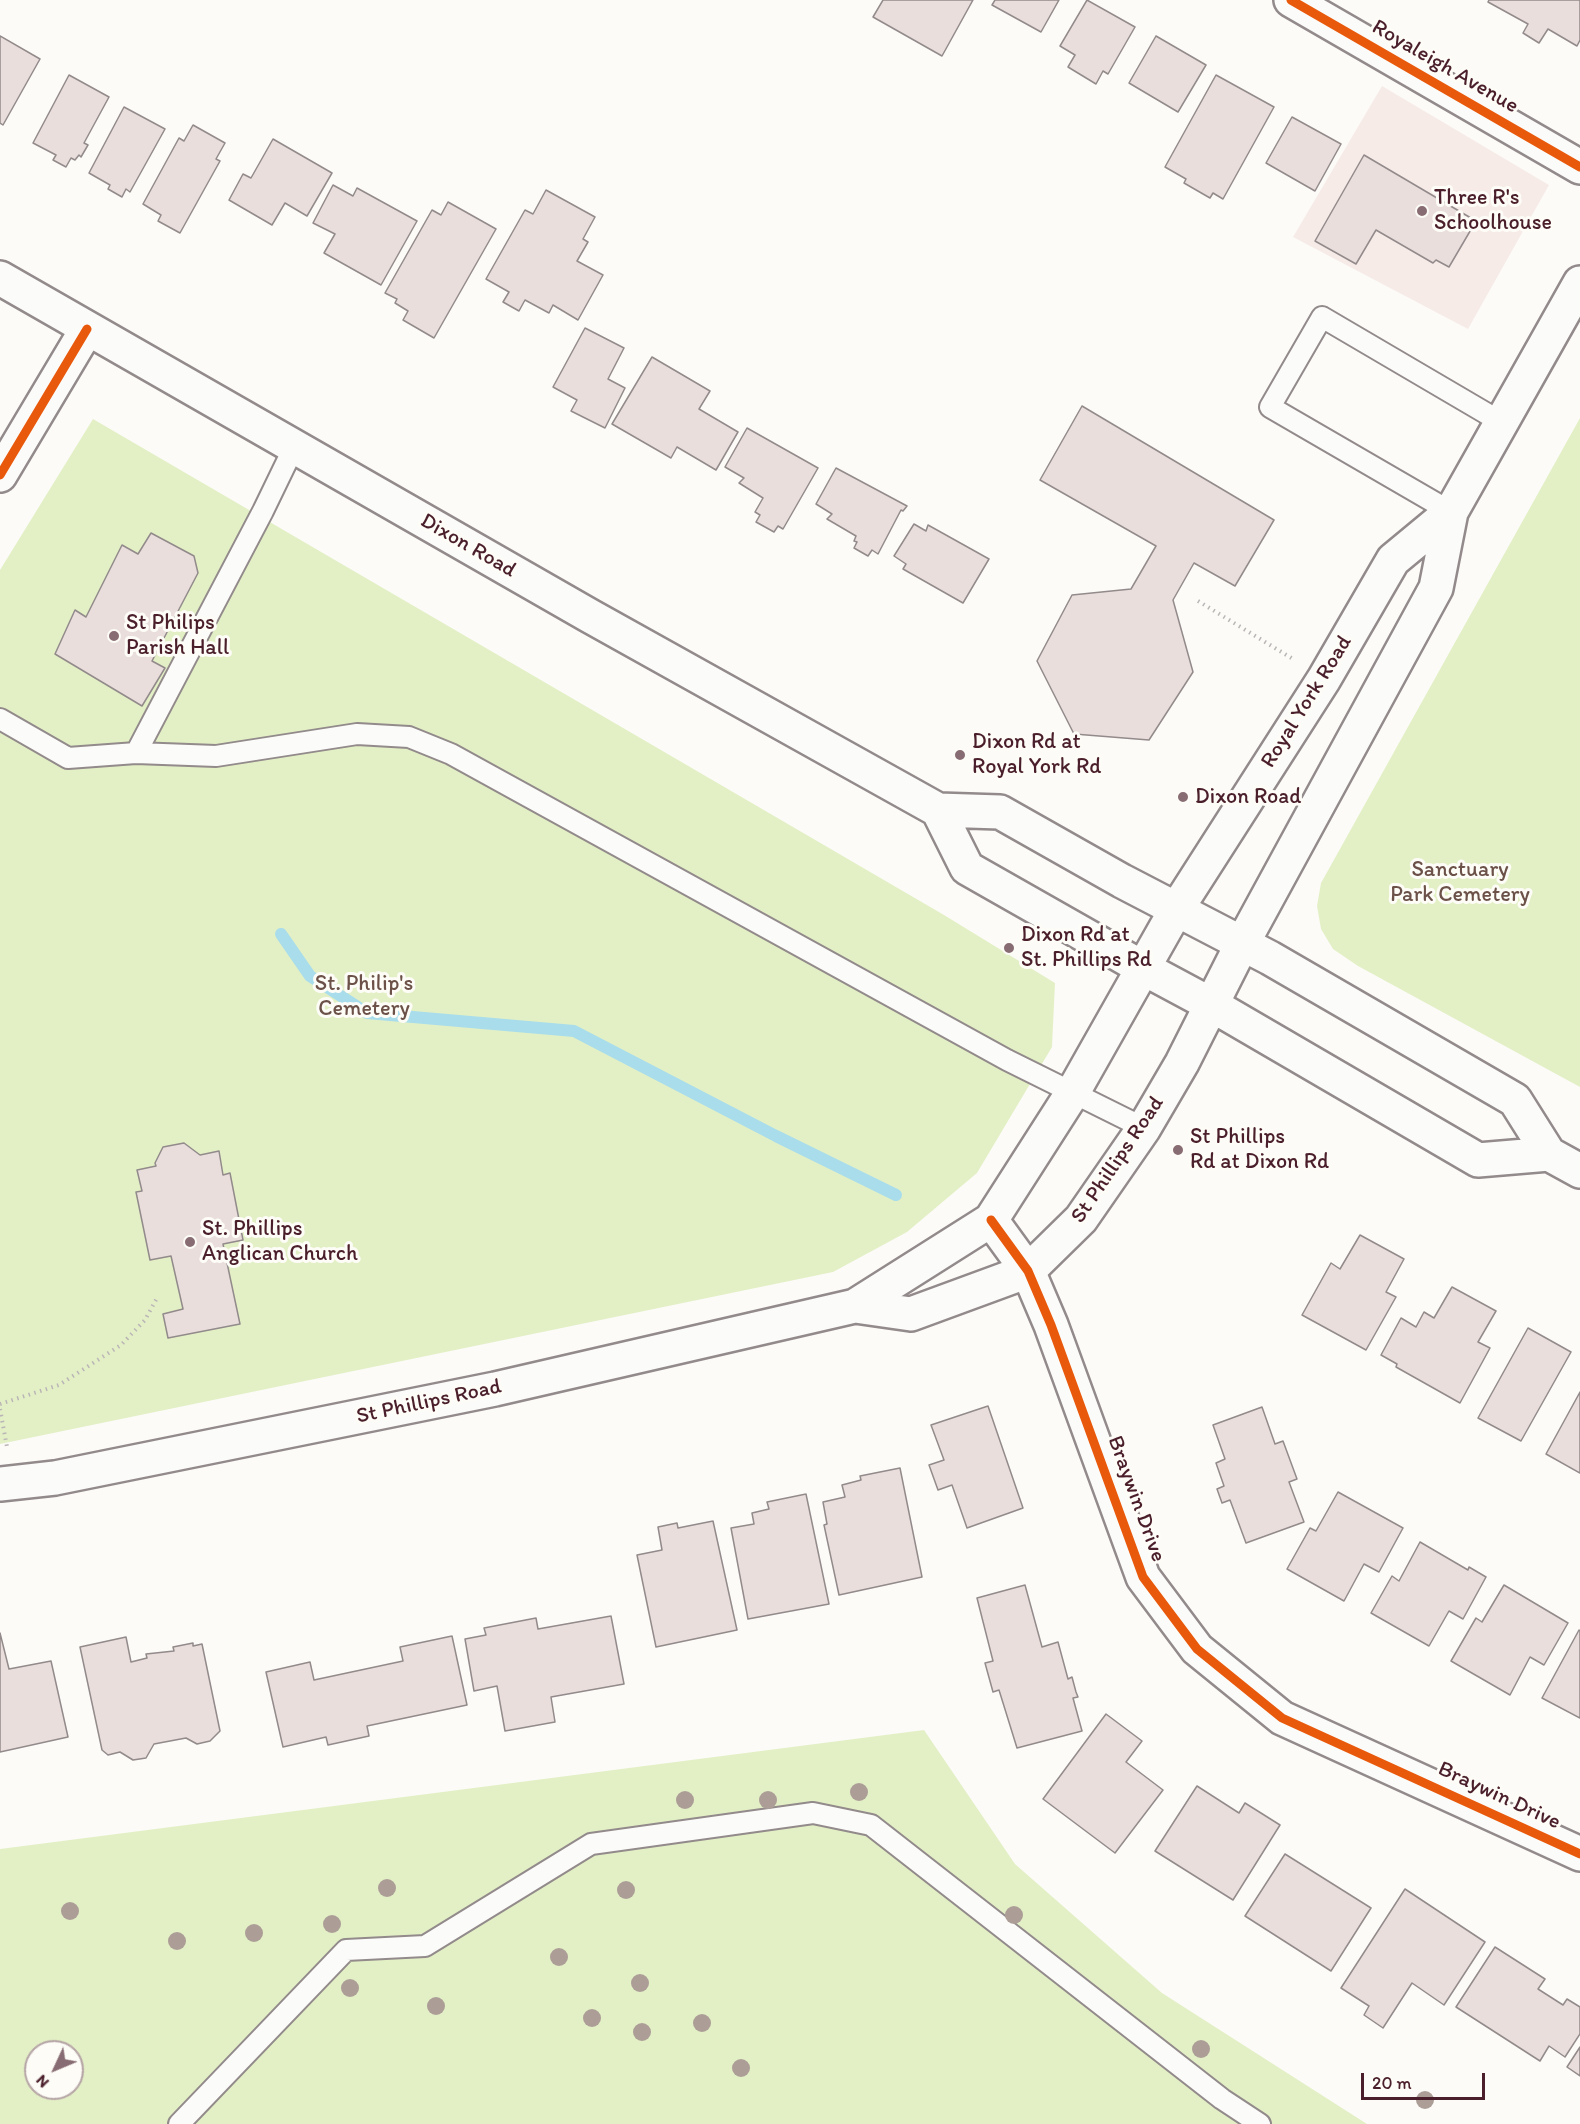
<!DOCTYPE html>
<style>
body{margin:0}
#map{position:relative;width:1580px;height:2124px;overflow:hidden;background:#fcfbf8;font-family:Itim,sans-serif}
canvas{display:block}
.north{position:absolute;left:24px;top:2040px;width:60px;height:60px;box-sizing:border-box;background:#fdfcf7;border:2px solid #b5a4a5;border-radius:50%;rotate:226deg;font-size:16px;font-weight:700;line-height:24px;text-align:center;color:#4a1f2b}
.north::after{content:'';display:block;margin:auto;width:21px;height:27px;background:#886c73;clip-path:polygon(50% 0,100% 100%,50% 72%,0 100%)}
.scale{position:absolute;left:1361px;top:2073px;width:124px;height:27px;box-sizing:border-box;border:3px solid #4a1f2b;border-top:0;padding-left:8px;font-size:18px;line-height:21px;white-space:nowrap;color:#4a1f2b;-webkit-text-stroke:4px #fdfcf7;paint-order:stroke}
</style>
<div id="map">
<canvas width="1580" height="2124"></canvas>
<div class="north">N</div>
<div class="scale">20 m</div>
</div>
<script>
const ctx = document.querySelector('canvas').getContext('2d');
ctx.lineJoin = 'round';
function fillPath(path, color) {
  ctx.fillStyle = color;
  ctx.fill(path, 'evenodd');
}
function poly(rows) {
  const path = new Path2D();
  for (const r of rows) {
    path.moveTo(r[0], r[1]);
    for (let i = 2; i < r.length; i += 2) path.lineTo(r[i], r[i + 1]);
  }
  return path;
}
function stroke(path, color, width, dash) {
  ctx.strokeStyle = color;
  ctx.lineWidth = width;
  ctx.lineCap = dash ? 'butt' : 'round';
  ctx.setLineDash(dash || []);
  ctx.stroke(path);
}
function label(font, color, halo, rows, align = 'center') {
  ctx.font = font + ' Itim,sans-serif';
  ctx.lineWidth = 6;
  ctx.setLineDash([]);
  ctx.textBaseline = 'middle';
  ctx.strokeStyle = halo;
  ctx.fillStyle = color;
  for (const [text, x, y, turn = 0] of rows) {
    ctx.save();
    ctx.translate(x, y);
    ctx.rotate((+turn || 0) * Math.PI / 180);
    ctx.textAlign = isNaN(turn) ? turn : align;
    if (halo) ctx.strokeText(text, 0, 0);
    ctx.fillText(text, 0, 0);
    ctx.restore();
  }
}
fillPath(poly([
 [1382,86,1549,185,1468,329,1293,237]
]), '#f6ebe7');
fillPath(poly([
 [1580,418,1580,1087,1358,966,1333,949,1321,929,1317,906,1321,883],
 [93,419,944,915,1055,983,1052,1047,977,1173,907,1232,833,1272,0,1444,0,570],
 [924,1730,1015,1864,1162,1993,1367,2124,0,2124,0,1849],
 [36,2052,72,2052,72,2088,36,2088]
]), '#e3f0c6');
stroke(poly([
 [281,934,310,976,367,1013,574,1031,776,1136,896,1195]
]), '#a9ddeb', 12);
const building = poly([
 [883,0,973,0,942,56,873,17,883,0],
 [995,0,1059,0,1041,32,992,5,995,0],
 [1087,0,1135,27,1108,74,1103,71,1096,84,1068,67,1075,55,1060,46,1087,0],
 [1489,0,1580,0,1580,40,1577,46,1548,29,1539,43,1523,33,1528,24,1488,2,1489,0],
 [0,36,40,59,3,125,0,123,0,36],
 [1156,36,1206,65,1178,112,1129,83,1156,36],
 [69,75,109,97,84,143,88,145,81,157,79,155,75,160,71,158,66,167,53,160,56,155,33,143,69,75],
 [1216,75,1274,107,1223,199,1213,193,1210,198,1184,183,1186,179,1165,167,1216,75],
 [124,107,165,129,130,192,126,189,122,197,108,189,110,185,89,173,124,107],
 [1292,117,1341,144,1315,191,1266,163,1292,117],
 [193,125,225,143,216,159,220,161,180,233,158,221,161,215,143,204,179,138,184,141,193,125],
 [273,139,332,173,307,216,285,203,272,225,229,200,243,174,251,178,273,139],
 [1364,155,1476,221,1449,267,1436,260,1433,263,1376,230,1356,264,1315,241,1364,155],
 [333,185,353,196,357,188,417,221,381,285,324,253,335,234,313,223,333,185],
 [546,190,595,217,583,239,588,242,577,261,603,275,578,320,553,305,549,313,525,300,519,311,503,302,509,292,486,279,525,210,533,214,546,190],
 [448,202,496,229,434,338,403,320,408,311,395,303,397,299,385,293,432,210,441,215,448,202],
 [585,328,624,348,608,379,625,388,605,428,571,411,577,400,553,387,585,328],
 [652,357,710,391,699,409,738,432,716,470,677,447,671,458,612,424,652,357],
 [1082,406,1274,520,1235,586,1194,563,1173,600,1193,672,1149,740,1074,734,1037,661,1072,595,1131,589,1156,546,1040,480,1082,406],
 [747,428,818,468,783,529,778,526,774,532,756,522,760,515,755,512,763,498,739,483,744,478,725,467,747,428],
 [836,468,907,506,903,511,901,510,878,554,872,550,868,556,854,548,857,542,854,541,856,536,827,519,832,514,816,504,836,468],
 [914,524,926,531,928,525,989,559,963,603,903,569,906,564,894,556,914,524],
 [151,533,194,556,198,573,152,661,165,668,142,706,55,654,75,610,86,617,122,545,138,554,151,533],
 [184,1143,200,1155,219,1151,223,1175,230,1173,243,1240,223,1244,240,1324,168,1338,163,1314,183,1309,171,1256,150,1260,136,1192,142,1191,137,1170,156,1166,155,1163,163,1147,184,1143],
 [1360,1235,1404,1259,1386,1292,1396,1297,1366,1350,1302,1315,1331,1263,1340,1269,1360,1235],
 [1452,1287,1496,1311,1478,1342,1490,1348,1460,1403,1396,1367,1397,1364,1381,1355,1401,1318,1416,1327,1424,1312,1434,1318,1452,1287],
 [1528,1328,1571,1352,1521,1441,1478,1418,1528,1328],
 [1580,1392,1580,1473,1546,1454,1580,1392],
 [988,1406,1023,1508,967,1528,952,1485,938,1490,929,1465,944,1460,931,1425,988,1406],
 [1262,1407,1275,1444,1283,1441,1297,1479,1289,1482,1304,1522,1246,1543,1230,1500,1222,1503,1217,1489,1224,1486,1216,1463,1225,1459,1213,1425,1262,1407],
 [900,1468,922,1577,839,1595,824,1525,827,1524,823,1502,845,1497,842,1485,861,1480,860,1476,900,1468],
 [1338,1492,1403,1528,1379,1572,1364,1564,1344,1601,1287,1569,1310,1528,1316,1531,1338,1492],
 [806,1494,829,1604,748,1619,731,1528,754,1524,752,1513,769,1509,767,1502,806,1494],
 [713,1521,737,1630,656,1647,637,1555,662,1550,658,1527,677,1523,678,1528,713,1521],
 [1420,1542,1468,1570,1469,1567,1486,1577,1463,1619,1449,1611,1429,1646,1371,1613,1392,1576,1399,1581,1420,1542],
 [1025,1585,1042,1647,1058,1642,1068,1679,1072,1677,1076,1692,1078,1697,1073,1698,1082,1731,1017,1748,999,1690,993,1692,985,1663,993,1661,977,1598,1025,1585],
 [1504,1585,1568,1623,1544,1665,1530,1657,1510,1695,1451,1661,1476,1618,1482,1622,1504,1585],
 [611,1616,624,1684,551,1697,555,1722,505,1731,497,1686,474,1691,465,1639,486,1635,484,1628,536,1618,538,1629,611,1616],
 [1579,1630,1580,1631,1580,1718,1542,1698,1579,1630],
 [0,1633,9,1669,51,1661,68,1737,0,1752,0,1633],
 [452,1636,467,1705,367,1726,369,1736,328,1745,326,1737,283,1747,266,1672,310,1662,314,1680,403,1661,400,1647,452,1636],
 [126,1637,131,1662,147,1658,146,1654,174,1651,173,1647,193,1643,193,1646,202,1644,220,1731,210,1741,197,1744,186,1738,154,1744,146,1758,133,1760,120,1752,108,1755,102,1750,80,1647,126,1637],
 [1106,1714,1142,1741,1126,1762,1163,1790,1115,1853,1043,1799,1106,1714],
 [1197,1786,1239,1813,1245,1803,1280,1825,1233,1900,1155,1851,1197,1786],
 [1285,1854,1371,1908,1331,1971,1245,1916,1285,1854],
 [1405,1889,1485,1942,1444,2005,1412,1983,1383,2028,1364,2015,1369,2006,1341,1988,1405,1889],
 [1495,1947,1545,1979,1538,1989,1563,2005,1567,1999,1580,2007,1580,2034,1565,2057,1549,2046,1540,2061,1456,2007,1495,1947],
 [1580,2047,1580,2076,1567,2067,1580,2047]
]);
fillPath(building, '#e9dedb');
stroke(building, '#928a8b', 1.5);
const lane = poly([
 [1451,512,1270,407,1322,317,1501,422],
 [0,719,68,758,136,753,216,756,357,734,409,737,451,754,1007,1060,1144,1128],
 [136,753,263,511,294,447],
 [179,2124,346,1950,425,1946,591,1844,813,1813,871,1825,1222,2099,1260,2124]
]);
const street = poly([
 [1291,0,1580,167],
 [0,475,87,329],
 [991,1220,1028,1271,1051,1325,1143,1577,1197,1649,1282,1718,1580,1854]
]);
const secondary = poly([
 [0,278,590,616,938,810,1000,812,1122,881,1270,958,1515,1100,1549,1154,1580,1171],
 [938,810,967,868,1143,968,1212,1005,1478,1160,1549,1154],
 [855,1306,911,1314,1028,1271,1081,1219,1144,1128,1182,1063,1242,944,1436,588,1451,512,1580,283],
 [0,1484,55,1478,495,1389,855,1306,991,1220,1073,1092,1176,910,1324,679,1393,560,1451,512]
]);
stroke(lane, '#928a8b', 24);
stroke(street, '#928a8b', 38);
stroke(secondary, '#928a8b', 38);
stroke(poly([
 [1198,601,1293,659],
 [0,1404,59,1385,121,1345,145,1320,157,1298],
 [0,1409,7,1447]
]), '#bbb6b6', 4, [1.5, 4.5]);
stroke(lane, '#fbfbf9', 20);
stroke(street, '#fbfbf9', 33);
stroke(secondary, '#fbfbf9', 33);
stroke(poly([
 [1291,0,1580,167],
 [0,475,87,329],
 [991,1220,1028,1271,1051,1325,1143,1577,1197,1649,1282,1718,1580,1854]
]), '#e8590c', 9);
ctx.fillStyle = '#ac9e97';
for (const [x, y] of [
 [859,1792],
 [685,1800],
 [768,1800],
 [387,1888],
 [626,1890],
 [70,1911],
 [1014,1915],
 [332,1924],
 [254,1933],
 [177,1941],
 [559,1957],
 [640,1983],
 [350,1988],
 [436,2006],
 [592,2018],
 [702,2023],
 [642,2032],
 [1201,2049],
 [741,2068],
 [1425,2100]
]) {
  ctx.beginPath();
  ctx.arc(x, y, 9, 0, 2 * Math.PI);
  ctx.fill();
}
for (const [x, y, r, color] of [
 [1422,211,6,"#886c73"],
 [114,636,6,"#886c73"],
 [960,755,6,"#886c73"],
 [1183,797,6,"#886c73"],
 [1009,948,6,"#886c73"],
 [1178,1150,6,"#886c73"],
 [190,1242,6,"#886c73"]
]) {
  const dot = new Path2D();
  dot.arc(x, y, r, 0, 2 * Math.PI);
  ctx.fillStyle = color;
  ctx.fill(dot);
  stroke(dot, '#fdfcf7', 2);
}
label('22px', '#4a1f2b', '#fdfcf7', [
 ["Royaleigh Avenue",1445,67,30],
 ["Dixon Road",468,546,30],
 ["Royal York Road",1307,702,-58],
 ["St Phillips Road",1118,1160,-56],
 ["St Phillips Road",429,1402,-12],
 ["Braywin Drive",1136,1499,70],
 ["Braywin Drive",1499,1796,25]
]);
label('22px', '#4a1f2b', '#fdfcf7', [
 ["Three R's",1434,198],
 ["Schoolhouse",1434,223],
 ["St Philips",126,623],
 ["Parish Hall",126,648],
 ["Dixon Rd at",972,742],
 ["Royal York Rd",972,767],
 ["Dixon Road",1195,797],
 ["Dixon Rd at",1021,935],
 ["St. Phillips Rd",1021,960],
 ["St Phillips",1190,1137],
 ["Rd at Dixon Rd",1190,1162],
 ["St. Phillips",202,1229],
 ["Anglican Church",202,1254]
], 'left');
label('22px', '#6b5148', '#fdfcf7', [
 ["Sanctuary",1460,870],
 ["Park Cemetery",1460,895],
 ["St. Philip's",364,984],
 ["Cemetery",364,1009]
]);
</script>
